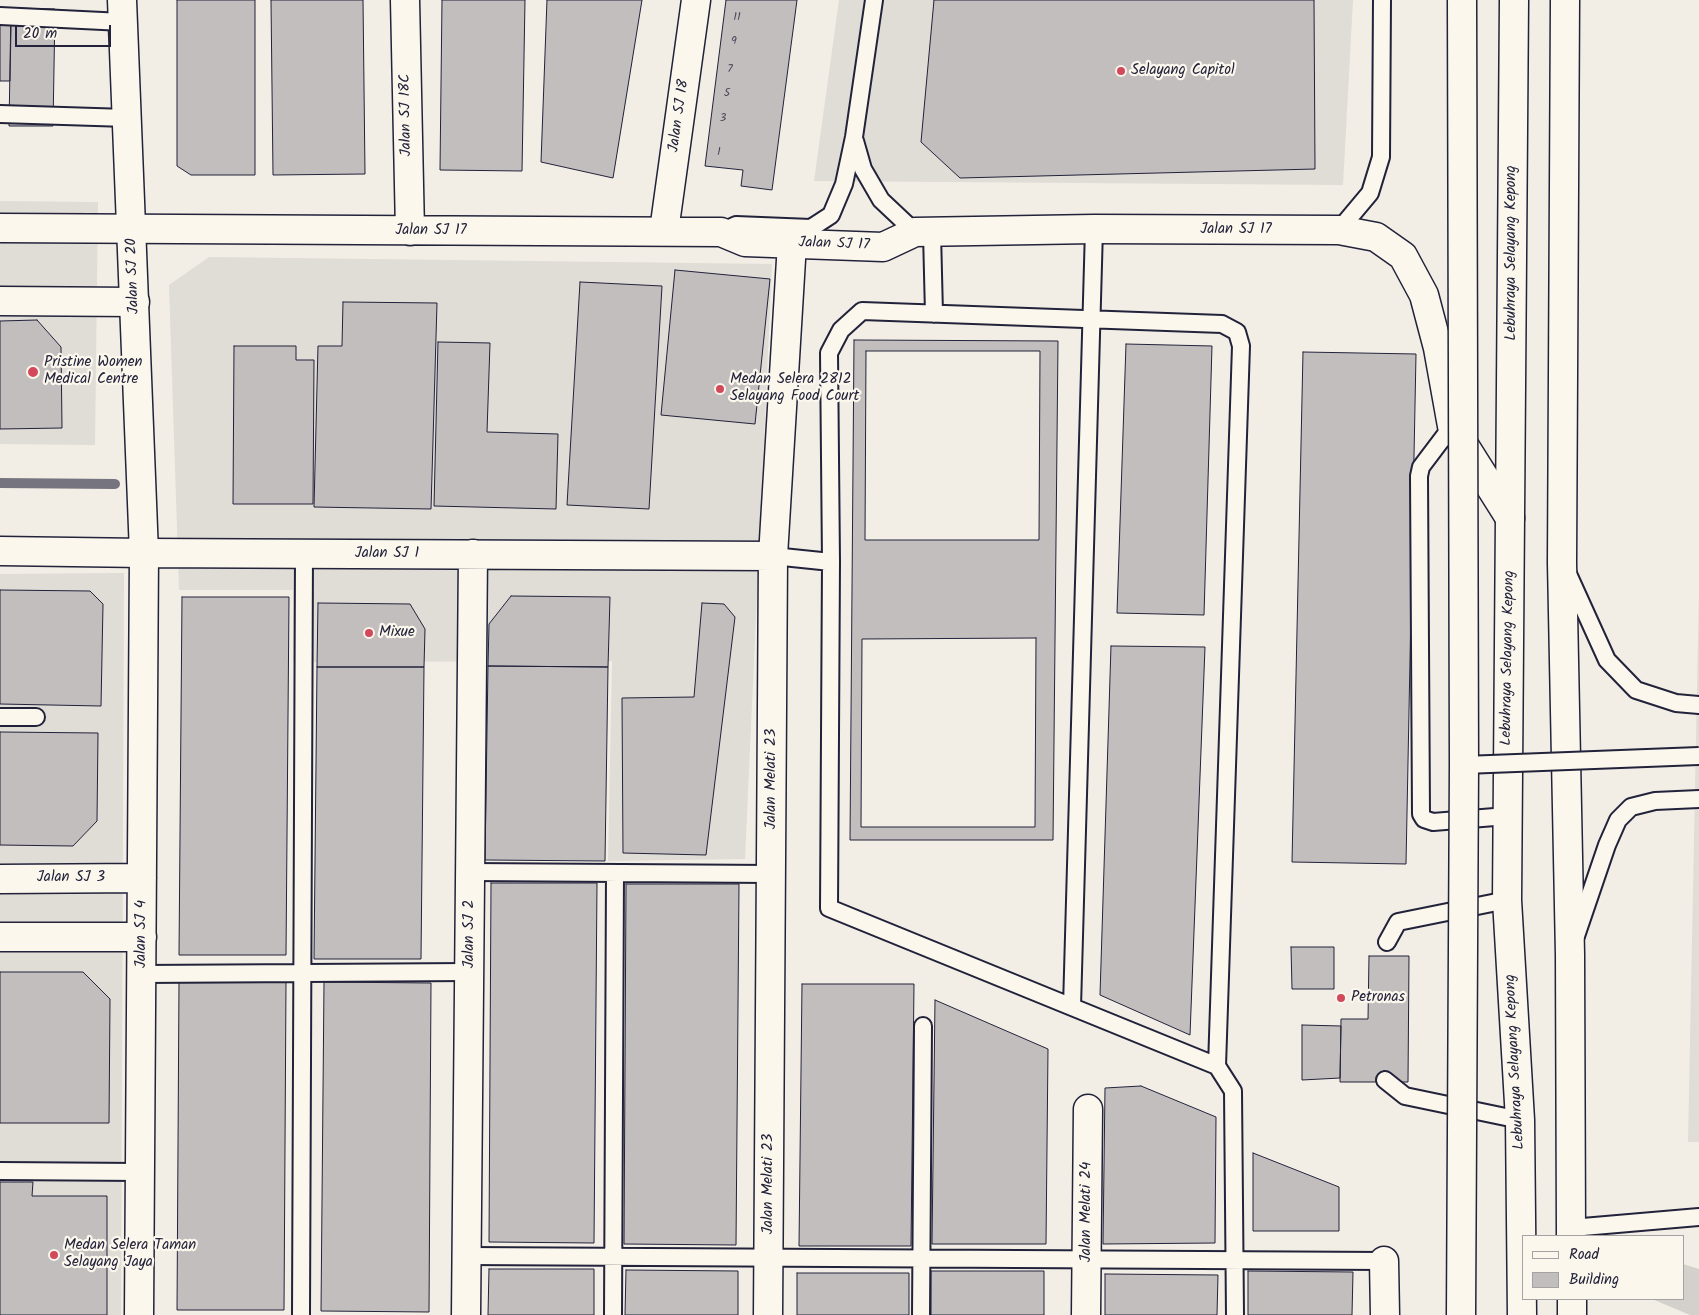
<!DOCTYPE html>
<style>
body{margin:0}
#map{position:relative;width:1699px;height:1315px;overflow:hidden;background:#f2eee5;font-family:Kalam,sans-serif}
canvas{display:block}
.legend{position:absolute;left:1522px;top:1235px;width:162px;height:65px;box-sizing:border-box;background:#fbf7ec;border:1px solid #a4a2a5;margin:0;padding:6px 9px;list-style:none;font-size:15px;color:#22223b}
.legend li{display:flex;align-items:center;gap:10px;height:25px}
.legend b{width:25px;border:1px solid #a4a2a5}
.scale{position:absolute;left:15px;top:25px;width:96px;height:22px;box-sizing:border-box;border:2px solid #22223b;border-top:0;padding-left:6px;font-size:15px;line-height:18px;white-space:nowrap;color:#22223b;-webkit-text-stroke:4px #fbf7ec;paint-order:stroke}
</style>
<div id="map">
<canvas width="1699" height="1315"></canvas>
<ul class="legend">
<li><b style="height:6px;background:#fbf7ec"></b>Road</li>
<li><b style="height:14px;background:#c2bebe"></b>Building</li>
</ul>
<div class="scale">20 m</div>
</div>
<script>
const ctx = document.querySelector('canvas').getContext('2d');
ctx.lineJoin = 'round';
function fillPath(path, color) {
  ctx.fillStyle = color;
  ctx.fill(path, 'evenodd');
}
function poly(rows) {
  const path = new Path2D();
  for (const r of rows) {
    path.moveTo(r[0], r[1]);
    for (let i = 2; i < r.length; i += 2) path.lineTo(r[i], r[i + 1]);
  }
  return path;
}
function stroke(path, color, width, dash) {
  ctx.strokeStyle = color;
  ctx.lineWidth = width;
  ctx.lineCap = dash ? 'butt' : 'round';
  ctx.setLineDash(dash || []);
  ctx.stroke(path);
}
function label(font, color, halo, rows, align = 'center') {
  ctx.font = font + ' Kalam,sans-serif';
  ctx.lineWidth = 4.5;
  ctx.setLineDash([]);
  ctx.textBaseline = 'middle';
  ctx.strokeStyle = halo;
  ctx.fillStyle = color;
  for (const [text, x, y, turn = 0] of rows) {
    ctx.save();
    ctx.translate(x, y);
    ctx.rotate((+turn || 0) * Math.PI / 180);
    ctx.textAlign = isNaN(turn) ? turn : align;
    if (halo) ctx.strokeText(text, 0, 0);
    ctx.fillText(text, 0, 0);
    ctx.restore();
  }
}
fillPath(poly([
 [839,0,1353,0,1343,185,814,181],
 [0,201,98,202,95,445,0,444],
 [209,257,772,264,745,859,608,861,612,661,293,662,293,590,179,590,169,285],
 [124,573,121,1315,0,1315,0,574],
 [1699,588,1699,1142,1688,1142]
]), '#e0dcd6');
fillPath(poly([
 [1683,1264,1699,1269,1699,1315,1690,1315,1652,1299,1683,1299]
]), '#d4d1cc');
stroke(poly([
 [0,483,115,484]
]), '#76747f', 10);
const building = poly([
 [177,0,255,0,255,175,191,175,177,166,177,0],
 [271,0,363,0,365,174,273,175,271,0],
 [442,0,525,0,522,171,440,170,442,0],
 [547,0,642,0,613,178,541,162,547,0],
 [726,0,797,0,772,190,741,186,743,170,705,166,726,0],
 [934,0,1314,0,1315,169,960,178,921,142,934,0],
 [11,8,55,9,53,126,9,126,11,8],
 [0,25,11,25,10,81,0,81,0,25],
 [675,270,770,279,755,424,661,415,675,270],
 [580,282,662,286,649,509,567,505,580,282],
 [343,302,437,303,431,509,314,507,318,346,342,346,343,302],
 [37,320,61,347,62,428,0,429,0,321,37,320],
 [854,340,1058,341,1053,840,850,840,854,340],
 [438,342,490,343,487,432,558,434,556,509,434,506,438,342],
 [1126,344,1212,346,1204,615,1117,613,1126,344],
 [234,346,296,346,296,360,314,360,313,504,233,504,234,346],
 [866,351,1040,351,1039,540,865,540,866,351],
 [1303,352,1416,354,1406,864,1292,862,1303,352],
 [0,590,90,591,103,604,101,706,0,704,0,590],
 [511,596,610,597,608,667,488,666,489,624,511,596],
 [182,597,289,597,286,955,179,955,182,597],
 [318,603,410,604,425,629,424,667,317,667,318,603],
 [702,603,724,604,735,617,706,855,623,853,622,698,694,697,702,603],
 [1036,638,1035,827,861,827,862,639,1036,638],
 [1111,646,1205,647,1190,1035,1100,995,1111,646],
 [488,666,608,667,605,861,485,860,488,666],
 [317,667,424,667,421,959,314,959,317,667],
 [0,732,98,733,97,821,73,846,0,845,0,732],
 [491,883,597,883,594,1243,489,1242,491,883],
 [626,884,739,884,736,1245,624,1244,626,884],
 [1291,947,1334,947,1334,989,1292,989,1291,947],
 [1369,956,1409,956,1408,1082,1340,1082,1341,1019,1368,1019,1369,956],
 [0,972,83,972,110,999,109,1123,0,1123,0,972],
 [179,981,286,982,284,1310,177,1310,179,981],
 [324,982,431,983,429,1312,321,1311,324,982],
 [802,984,914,984,911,1246,799,1246,802,984],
 [935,1000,1048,1049,1046,1244,932,1244,935,1000],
 [1302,1025,1341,1026,1340,1078,1302,1080,1302,1025],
 [1141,1086,1216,1117,1215,1243,1103,1244,1105,1088,1141,1086],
 [1253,1153,1339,1187,1339,1231,1253,1231,1253,1153],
 [0,1182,33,1182,32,1196,107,1196,107,1315,0,1315,0,1182],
 [489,1269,594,1269,594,1315,488,1315,489,1269],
 [626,1270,738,1271,738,1315,625,1315,626,1270],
 [931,1271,1044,1271,1044,1315,931,1315,931,1271],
 [1248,1271,1353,1272,1352,1315,1248,1315,1248,1271],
 [797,1273,909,1273,909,1315,797,1315,797,1273],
 [1105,1274,1218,1275,1217,1315,1105,1315,1105,1274]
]);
fillPath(building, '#c2bebe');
stroke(building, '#22223b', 1);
const lane = poly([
 [0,16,123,22],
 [0,114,127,118],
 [855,141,863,169,881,200,915,232],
 [1339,230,1370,193,1381,157,1382,0],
 [721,232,736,225,811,228,831,215,844,184,854,137,874,0],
 [932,233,934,314],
 [1452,426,1421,467,1419,476,1421,814,1424,819,1433,822,1507,816],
 [773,556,831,562],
 [1568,574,1607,660,1636,690,1676,703,1699,705],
 [0,717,36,717],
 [470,872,771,874],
 [1576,936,1607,845,1618,820,1631,807,1655,801,1699,799],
 [1387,942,1398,922,1507,900],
 [142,974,469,972],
 [1072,1007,1094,229],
 [1217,1066,1241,346,1237,332,1222,324,862,311,841,330,829,353,831,562,829,908,1217,1066,1233,1091,1235,1315],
 [1385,1080,1405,1096,1520,1120],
 [0,1171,140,1172],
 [1571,1228,1699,1217],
 [467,1256,1384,1261],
 [301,1315,304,553],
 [613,1315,615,873],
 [921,1315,923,1026]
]);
const street = poly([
 [405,0,410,231],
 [0,228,721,232,745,242,883,247,915,232,1094,229,1339,230,1376,237,1403,256,1424,295,1438,348,1452,426,1510,518],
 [664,231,696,0],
 [0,301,135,302],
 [0,879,142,878],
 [0,937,142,937],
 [1384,1261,1385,1315],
 [139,1315,144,553,773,556],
 [466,1315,473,554],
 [768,1315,773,556,792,243],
 [1086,1315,1088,1109]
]);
const secondary = poly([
 [0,551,144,553,122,0]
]);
const primary = poly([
 [1514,0,1507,900,1520,1120,1522,1315],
 [1565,0,1562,563,1570,955,1571,1236],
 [1572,1299,1572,1315]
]);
stroke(lane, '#22223b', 20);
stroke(street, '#22223b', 31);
stroke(secondary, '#22223b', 31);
stroke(primary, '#22223b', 31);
stroke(lane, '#fbf7ec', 16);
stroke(street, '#fbf7ec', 28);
stroke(secondary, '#fbf7ec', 28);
stroke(primary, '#fbf7ec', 28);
const laneBridge = poly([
 [1464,765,1699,756]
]);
const primaryBridge = poly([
 [1461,1315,1464,765,1462,0]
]);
stroke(laneBridge, '#22223b', 20, []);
stroke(primaryBridge, '#22223b', 31, []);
stroke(laneBridge, '#fbf7ec', 16);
stroke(primaryBridge, '#fbf7ec', 28);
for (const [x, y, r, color] of [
 [1121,71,5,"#d1495b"],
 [33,372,6,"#d1495b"],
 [720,389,5,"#d1495b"],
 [369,633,5,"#d1495b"],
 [1341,998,5,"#d1495b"],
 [54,1255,5,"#d1495b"]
]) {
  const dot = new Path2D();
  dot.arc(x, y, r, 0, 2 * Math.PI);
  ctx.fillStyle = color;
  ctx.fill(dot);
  stroke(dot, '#fbf7ec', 2);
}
label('12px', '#4a495c', null, [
 ["11",737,18],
 ["9",734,42],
 ["7",730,70],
 ["5",727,94],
 ["3",723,119],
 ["1",719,153]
]);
label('15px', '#22223b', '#fbf7ec', [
 ["Selayang Capitol",1131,71],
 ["Pristine Women",44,363],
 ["Medical Centre",44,380],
 ["Medan Selera 2812",730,380],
 ["Selayang Food Court",730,397],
 ["Mixue",379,633],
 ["Petronas",1351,998],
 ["Medan Selera Taman",64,1246],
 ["Selayang Jaya",64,1263]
], 'left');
label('15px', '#22223b', '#fbf7ec', [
 ["Jalan SJ 18C",407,115,-91],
 ["Jalan SJ 18",680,116,-82],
 ["Jalan SJ 17",1236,230],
 ["Jalan SJ 17",431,231],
 ["Jalan SJ 17",834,245,2],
 ["Lebuhraya Selayang Kepong",1512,253,-90],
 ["Jalan SJ 20",134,276,-92],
 ["Jalan SJ 1",387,554],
 ["Lebuhraya Selayang Kepong",1509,658,-89],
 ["Jalan Melati 23",772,779,-90],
 ["Jalan SJ 3",71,878],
 ["Jalan SJ 4",142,934,-90],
 ["Jalan SJ 2",470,934,-90],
 ["Lebuhraya Selayang Kepong",1516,1062,-93],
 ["Jalan Melati 23",769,1184,-90],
 ["Jalan Melati 24",1087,1212,-90]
]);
</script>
